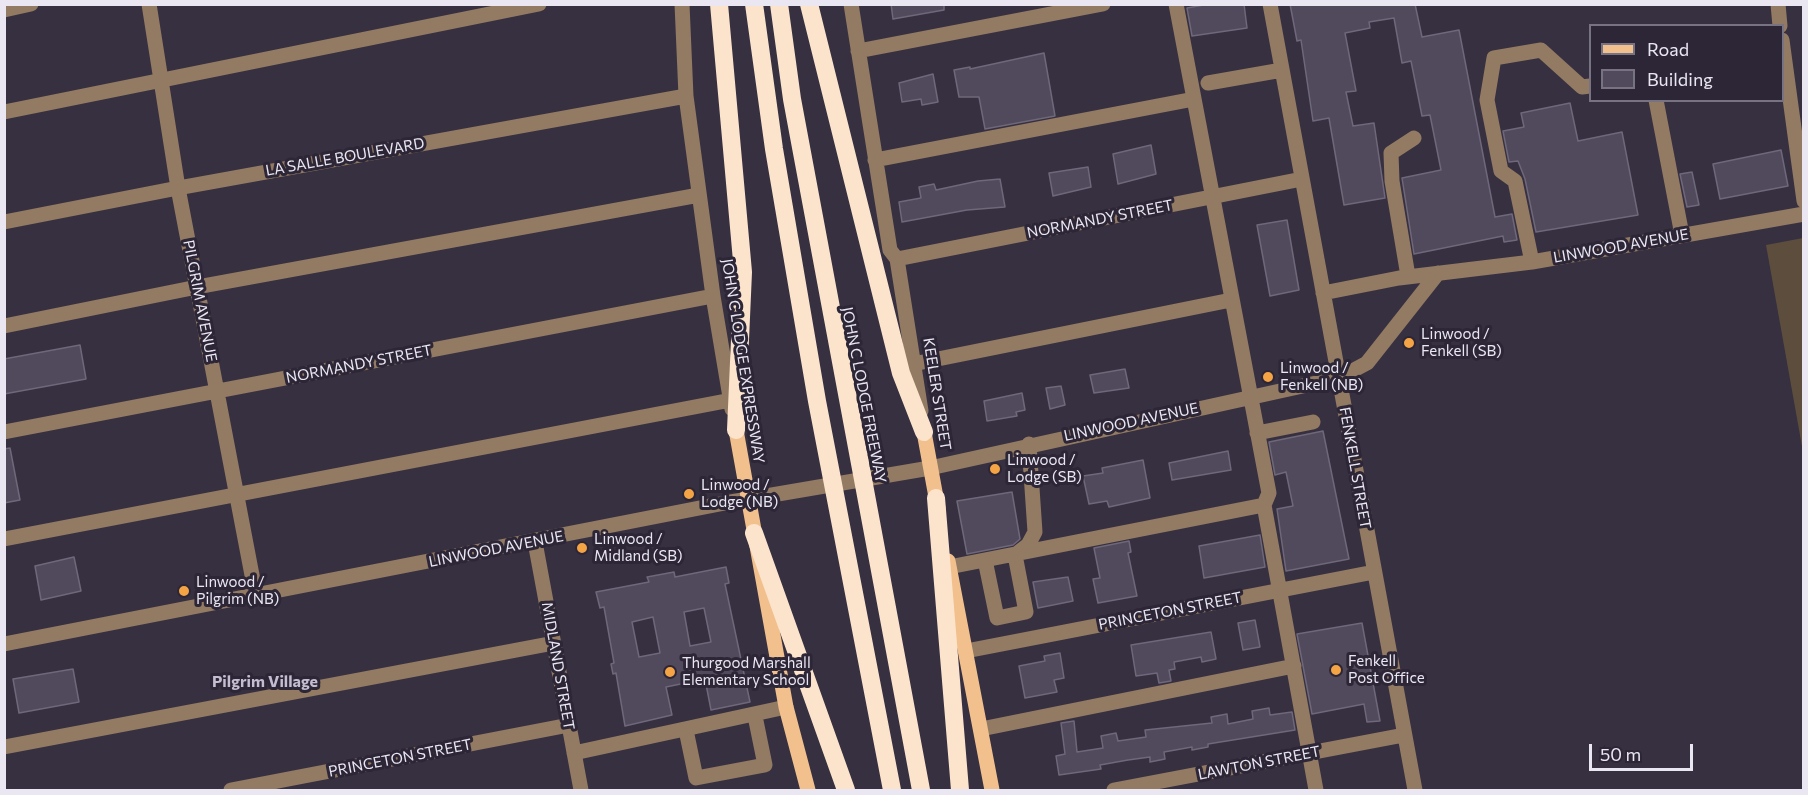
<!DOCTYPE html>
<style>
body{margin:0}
#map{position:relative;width:1808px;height:795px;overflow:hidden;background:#363041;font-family:Commissioner,sans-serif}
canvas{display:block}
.frame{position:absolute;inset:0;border:6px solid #eae6f2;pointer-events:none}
.legend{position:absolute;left:1589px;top:24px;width:195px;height:78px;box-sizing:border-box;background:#2c2637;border:2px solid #787382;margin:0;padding:8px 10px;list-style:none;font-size:18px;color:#eae6f2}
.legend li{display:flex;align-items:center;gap:12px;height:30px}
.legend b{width:30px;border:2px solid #787382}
.scale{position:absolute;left:1589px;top:744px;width:104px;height:27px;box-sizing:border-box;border:3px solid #eae6f2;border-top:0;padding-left:8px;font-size:18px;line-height:21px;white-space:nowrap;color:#eae6f2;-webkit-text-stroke:4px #2c2637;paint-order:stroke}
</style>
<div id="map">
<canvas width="1808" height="795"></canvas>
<div class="frame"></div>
<ul class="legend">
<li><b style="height:8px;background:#f2c08c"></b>Road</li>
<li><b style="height:16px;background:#504a5c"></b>Building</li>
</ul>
<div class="scale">50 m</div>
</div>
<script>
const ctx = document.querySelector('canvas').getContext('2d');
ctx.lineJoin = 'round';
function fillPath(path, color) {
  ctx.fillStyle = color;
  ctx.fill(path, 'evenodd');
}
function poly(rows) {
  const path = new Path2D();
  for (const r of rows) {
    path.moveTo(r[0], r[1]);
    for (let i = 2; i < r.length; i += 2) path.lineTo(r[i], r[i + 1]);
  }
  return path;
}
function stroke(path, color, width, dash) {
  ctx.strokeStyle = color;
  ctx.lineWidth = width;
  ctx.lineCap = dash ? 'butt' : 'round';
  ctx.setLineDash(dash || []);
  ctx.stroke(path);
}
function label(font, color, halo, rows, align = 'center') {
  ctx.font = font + ' Commissioner,sans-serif';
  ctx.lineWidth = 6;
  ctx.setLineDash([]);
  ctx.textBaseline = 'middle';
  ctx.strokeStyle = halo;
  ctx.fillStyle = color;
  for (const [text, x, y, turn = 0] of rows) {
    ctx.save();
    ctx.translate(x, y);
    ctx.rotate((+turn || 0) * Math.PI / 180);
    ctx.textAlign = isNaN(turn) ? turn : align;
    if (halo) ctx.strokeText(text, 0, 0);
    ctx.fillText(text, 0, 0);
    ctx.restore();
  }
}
fillPath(poly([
 [1803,238,1804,238,1803,452,1766,245]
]), '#5c4d3d');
const building = poly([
 [891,4,944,4,944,10,893,19,891,4],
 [1209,4,1244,4,1247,28,1192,36,1187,8,1209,4],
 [1290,4,1415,4,1422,37,1459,30,1495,217,1512,214,1517,240,1504,242,1503,236,1414,254,1402,178,1441,170,1430,115,1422,116,1411,61,1402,63,1394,18,1369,22,1370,28,1345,33,1356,91,1346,92,1353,126,1374,123,1385,198,1344,205,1329,118,1313,121,1301,40,1297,41,1290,4],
 [1044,53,1055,116,985,129,979,97,959,97,954,70,970,67,970,69,1044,53],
 [933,74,938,102,922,105,921,99,902,102,899,83,933,74],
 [1570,103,1578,141,1622,132,1638,215,1536,232,1525,179,1518,161,1509,162,1503,131,1524,127,1521,113,1570,103],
 [1151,145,1156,174,1118,184,1113,154,1151,145],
 [1781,150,1788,186,1720,199,1713,164,1781,150],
 [1088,167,1091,187,1053,196,1049,173,1088,167],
 [1692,172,1699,205,1687,207,1680,174,1692,172],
 [1000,179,1005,207,967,210,902,222,899,202,921,198,919,187,934,184,936,190,978,181,1000,179],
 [1287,220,1299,290,1270,296,1257,225,1287,220],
 [80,345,86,379,4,394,4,359,80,345],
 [1125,369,1129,388,1094,393,1090,375,1125,369],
 [1061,386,1065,405,1050,409,1046,388,1061,386],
 [1022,393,1025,410,1016,412,1017,416,987,421,984,401,1022,393],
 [1323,431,1349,559,1286,571,1277,509,1293,506,1286,472,1275,475,1269,442,1323,431],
 [10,448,20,500,4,503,4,449,10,448],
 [1228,451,1231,470,1172,480,1169,463,1228,451],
 [1143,460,1150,498,1109,507,1107,501,1089,504,1083,476,1103,473,1102,468,1143,460],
 [1012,492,1020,539,1013,545,967,554,957,501,1012,492],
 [1260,535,1265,567,1204,578,1199,546,1260,535],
 [1129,541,1131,552,1128,553,1137,596,1098,603,1093,579,1100,578,1094,548,1129,541],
 [74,557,81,591,41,600,35,566,74,557],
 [726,567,729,583,725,584,750,702,711,710,705,679,666,687,672,715,625,726,616,673,613,674,611,664,614,663,604,607,600,608,596,592,649,582,647,577,674,572,675,577,726,567],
 [704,608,711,642,690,646,684,612,704,608],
 [653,617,660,653,639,657,632,622,653,617],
 [1068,577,1073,601,1038,608,1033,582,1068,577],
 [1255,620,1260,647,1243,650,1238,623,1255,620],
 [1362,623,1380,721,1367,722,1364,704,1312,714,1297,634,1362,623],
 [1211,632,1216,659,1202,662,1201,657,1174,662,1175,669,1169,670,1171,681,1159,683,1157,673,1136,676,1131,645,1211,632],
 [1060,653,1064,678,1054,680,1057,692,1025,698,1019,666,1045,661,1044,656,1060,653],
 [73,669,79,702,19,713,13,679,73,669],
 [1269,708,1270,715,1292,712,1295,730,1208,744,1208,747,1192,750,1192,747,1164,752,1165,759,1150,762,1150,757,1128,760,1100,765,1101,769,1059,775,1056,756,1065,754,1061,723,1074,721,1077,752,1103,748,1101,736,1116,733,1118,741,1146,737,1145,730,1212,723,1211,717,1227,714,1228,724,1253,719,1252,711,1269,708]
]);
fillPath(building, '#504a5c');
stroke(building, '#6f687b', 1.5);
stroke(poly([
 [149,4,178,188,256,596],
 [682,4,686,96,713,296,732,409],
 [851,4,890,250,897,259,921,411],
 [1176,4,1269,493,1264,505,1316,790],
 [1270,4,1415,790],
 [1778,4,1780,26],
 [4,10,31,4],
 [1782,40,1804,201],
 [858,51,1103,4],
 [1208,83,1282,70],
 [1656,100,1682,235],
 [4,112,539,4],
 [875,160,1194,99],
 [4,222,178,188,686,96],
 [897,259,1302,179],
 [1532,262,1515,181,1501,171,1487,100,1494,58,1541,50,1582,87,1590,86],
 [1408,276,1392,181,1391,153,1414,138],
 [1323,293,1399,278,1532,262,1804,214],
 [4,326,197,287,699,195],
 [913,364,1231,300],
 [4,432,713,296],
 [1257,433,1313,422],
 [4,539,731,400],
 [535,542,581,790],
 [985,560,997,618,1026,612,1015,555,1028,545,1035,532,1029,444],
 [949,567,1264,505],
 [4,644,725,503,930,468,1339,378,1367,363,1438,273],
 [966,651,1374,572],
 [981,729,1294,666],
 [686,730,696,778,765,765,755,716],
 [4,747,554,643],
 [574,753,786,707],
 [231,790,569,725],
 [1114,790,1404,735]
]), '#937a62', 15);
stroke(poly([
 [736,430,786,707,808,790],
 [924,432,938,508],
 [948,561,992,790]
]), '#f2c08c', 15);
stroke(poly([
 [719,4,743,272,736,430],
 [754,4,774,149,817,401,892,790],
 [779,4,792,99,921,790],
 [809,4,901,373,924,432],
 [936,498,960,790],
 [754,533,846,790]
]), '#fce4cc', 18);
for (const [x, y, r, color] of [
 [1409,343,6,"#f4a444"],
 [1268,377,6,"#f4a444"],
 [995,469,6,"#f4a444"],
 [689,494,6,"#f4a444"],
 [582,548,6,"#f4a444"],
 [184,591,6,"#f4a444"],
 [1336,670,6,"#f4a444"],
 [670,672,6,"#f4a444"]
]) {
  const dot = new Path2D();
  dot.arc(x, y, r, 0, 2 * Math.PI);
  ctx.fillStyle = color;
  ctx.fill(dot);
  stroke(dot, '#2c2637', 2);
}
label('15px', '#eae6f2', '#2c2637', [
 ["LA SALLE BOULEVARD",345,157,-10],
 ["NORMANDY STREET",1100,219,-11],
 ["LINWOOD AVENUE",1621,246,-10],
 ["PILGRIM AVENUE",200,301,79],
 ["JOHN C LODGE EXPRESSWAY",743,361,81],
 ["NORMANDY STREET",359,364,-11],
 ["KEELER STREET",937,394,81],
 ["JOHN C LODGE FREEWAY",864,395,79],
 ["LINWOOD AVENUE",1131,422,-12],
 ["FENKELL STREET",1355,468,80],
 ["LINWOOD AVENUE",496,549,-11],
 ["PRINCETON STREET",1170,611,-11],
 ["MIDLAND STREET",558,666,80],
 ["PRINCETON STREET",400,758,-11],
 ["LAWTON STREET",1259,763,-11]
]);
label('15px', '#eae6f2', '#2c2637', [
 ["Linwood /",1421,334],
 ["Fenkell (SB)",1421,351],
 ["Linwood /",1280,368],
 ["Fenkell (NB)",1280,385],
 ["Linwood /",1007,460],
 ["Lodge (SB)",1007,477],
 ["Linwood /",701,485],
 ["Lodge (NB)",701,502],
 ["Linwood /",594,539],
 ["Midland (SB)",594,556],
 ["Linwood /",196,582],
 ["Pilgrim (NB)",196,599],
 ["Fenkell",1348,661],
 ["Post Office",1348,678],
 ["Thurgood Marshall",682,663],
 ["Elementary School",682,680]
], 'left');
label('bold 16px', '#c4bdd2', '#2c2637', [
 ["Pilgrim Village",265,682]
]);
</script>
